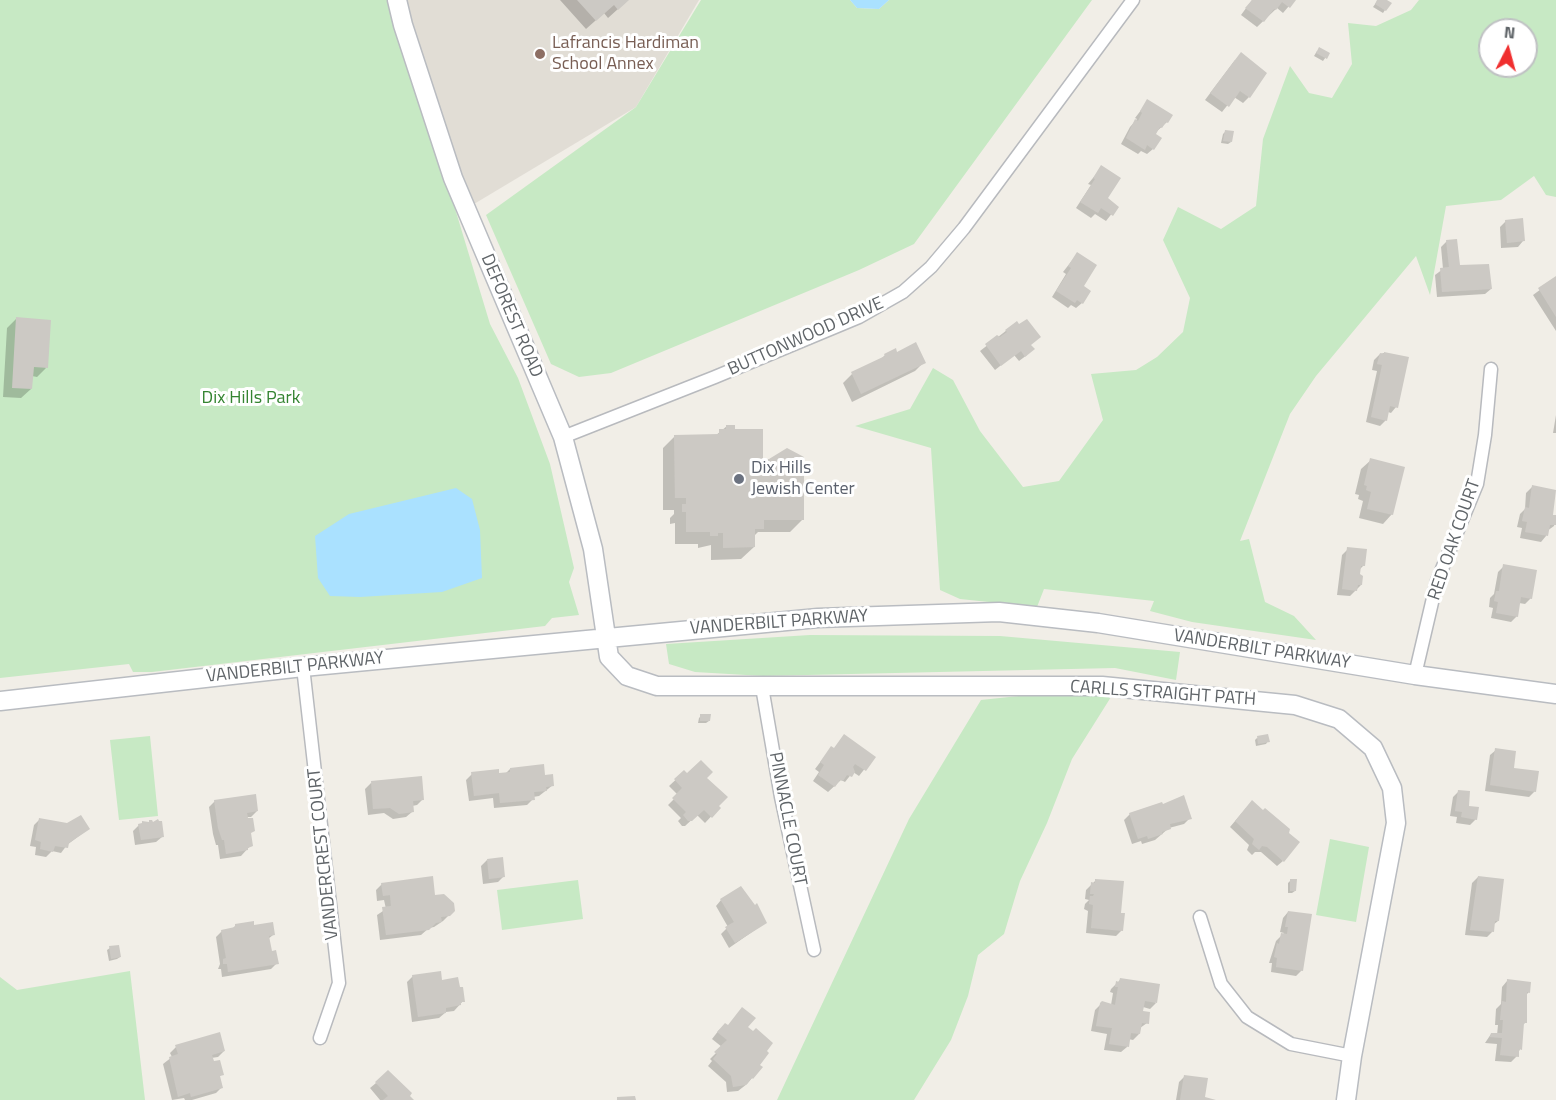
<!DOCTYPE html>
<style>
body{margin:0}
#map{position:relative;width:1556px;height:1100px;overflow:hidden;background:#f1eee7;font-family:"Titillium Web",sans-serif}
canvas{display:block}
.north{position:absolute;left:1478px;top:18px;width:60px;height:60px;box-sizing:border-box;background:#fff;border:2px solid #bfc1c3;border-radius:50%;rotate:6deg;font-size:16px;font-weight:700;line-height:24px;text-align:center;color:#5f6468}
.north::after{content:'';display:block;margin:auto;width:21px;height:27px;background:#f02f2f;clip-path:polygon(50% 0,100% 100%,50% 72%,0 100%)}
</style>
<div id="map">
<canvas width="1556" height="1100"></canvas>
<div class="north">N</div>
</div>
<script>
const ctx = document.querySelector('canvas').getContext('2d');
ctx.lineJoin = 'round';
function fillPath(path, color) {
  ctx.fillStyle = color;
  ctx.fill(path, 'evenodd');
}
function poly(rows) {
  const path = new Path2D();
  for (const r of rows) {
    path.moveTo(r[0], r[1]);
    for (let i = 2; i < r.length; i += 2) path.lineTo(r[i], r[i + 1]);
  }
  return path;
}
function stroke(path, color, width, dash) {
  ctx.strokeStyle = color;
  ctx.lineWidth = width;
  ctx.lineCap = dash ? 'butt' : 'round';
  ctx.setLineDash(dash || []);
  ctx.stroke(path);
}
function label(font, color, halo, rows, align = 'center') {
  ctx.font = font + ' "Titillium Web",sans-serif';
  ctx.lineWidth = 6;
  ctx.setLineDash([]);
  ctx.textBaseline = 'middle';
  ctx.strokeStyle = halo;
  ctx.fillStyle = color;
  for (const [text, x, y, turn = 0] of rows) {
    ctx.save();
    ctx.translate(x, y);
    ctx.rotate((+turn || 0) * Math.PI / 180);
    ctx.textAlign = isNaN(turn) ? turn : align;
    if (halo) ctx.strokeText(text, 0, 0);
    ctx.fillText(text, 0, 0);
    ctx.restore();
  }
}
fillPath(poly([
 [397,0,699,0,636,107,474,204,443,169]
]), '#e1ddd5');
fillPath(poly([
 [0,0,397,0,443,169,490,324,518,378,550,464,574,568,569,582,579,615,552,618,545,626,152,672,133,672,129,664,0,678],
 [701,0,850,0,857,8,879,9,889,0,1092,0,914,244,859,270,611,373,579,377,551,364,486,215,636,107],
 [1419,0,1556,0,1556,197,1546,195,1534,176,1501,200,1446,206,1430,295,1416,256,1316,376,1290,414,1240,541,1249,539,1265,602,1294,616,1316,640,1192,622,1150,611,1154,601,1044,589,1037,607,960,599,940,590,931,448,855,426,910,409,933,368,953,380,980,431,1023,487,1059,481,1103,420,1091,374,1136,370,1157,357,1183,332,1190,298,1163,240,1178,207,1221,229,1256,206,1263,139,1290,66,1309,93,1332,98,1352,64,1348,23,1376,26,1411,10],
 [1490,30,1526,30,1526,66,1490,66],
 [810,635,1000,636,1180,652,1176,680,1115,668,763,676,695,672,669,664,666,644],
 [1056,692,1111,697,1072,759,1047,823,1020,881,1004,934,978,955,968,996,951,1040,914,1100,777,1100,909,819,981,700],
 [150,736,158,816,119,820,110,740],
 [1330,839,1369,847,1356,922,1316,915],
 [578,880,583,919,502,930,497,890],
 [130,971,145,1100,0,1100,0,977,17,990]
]), '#c7e9c4');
fillPath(poly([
 [850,0,889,0,879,9,857,8],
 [456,488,472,499,480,530,482,578,442,592,360,597,330,596,318,578,315,536,349,514]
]), '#aae1ff');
fillPath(poly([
 [560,0,628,0,608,18,604,13,586,29],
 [1252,0,1294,0,1283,13,1277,8,1257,27,1241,15],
 [1378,0,1384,0,1385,10,1383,13,1373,7],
 [1317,51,1328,54,1323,61,1314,56],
 [1235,60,1249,97,1243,103,1234,97,1222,112,1205,100],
 [1148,101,1167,122,1155,133,1153,149,1147,154,1141,151,1138,154,1121,144,1130,127,1137,119,1135,118],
 [1225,132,1231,142,1228,144,1221,143,1223,134],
 [1102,167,1106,198,1117,207,1106,221,1095,214,1091,218,1076,208,1091,185,1088,184],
 [1506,221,1523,241,1518,247,1501,248,1500,227],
 [1447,241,1458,266,1491,289,1485,294,1437,297,1435,275,1443,269,1441,247],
 [1077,254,1082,287,1082,303,1076,308,1071,305,1068,308,1052,297,1066,274,1063,272],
 [1556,278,1556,331,1533,295],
 [16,319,46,368,37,377,32,376,31,389,21,398,3,397,7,328],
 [1016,323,1030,345,1027,355,1019,361,1014,355,995,370,980,351],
 [1384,353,1396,407,1391,413,1388,412,1386,420,1380,426,1366,422,1377,371,1372,370,1374,360,1380,354],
 [896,354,924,362,915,371,852,402,843,383,852,374,880,360,885,355],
 [1556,415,1556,433,1553,433],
 [727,426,733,431,762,461,803,519,790,532,758,532,754,536,754,547,741,559,711,560,711,545,698,548,698,544,675,544,675,523,670,524,670,518,674,514,674,510,663,510,663,448,675,436,715,436],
 [1371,460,1392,514,1383,524,1359,518,1363,501,1358,499,1359,495,1355,494,1361,469],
 [1532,487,1551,516,1556,517,1554,526,1547,531,1546,536,1541,542,1520,538,1522,528,1517,527,1520,514,1525,509,1526,493],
 [1348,549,1364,565,1359,570,1361,585,1350,596,1337,595,1342,555],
 [1504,566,1531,598,1525,604,1519,603,1517,616,1511,622,1491,618,1493,608,1489,607,1490,598,1494,594,1498,572],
 [701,716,709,721,706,723,698,723,699,718],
 [1257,738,1268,741,1266,744,1256,746,1255,740],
 [831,748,874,757,859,776,853,772,845,782,841,780,828,792,813,781,819,772,815,769],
 [1496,750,1512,769,1535,791,1529,797,1485,791,1490,755],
 [510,769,553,785,539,796,533,797,533,799,527,805,494,808,493,798,469,801,466,780,472,774,505,774],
 [684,772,687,775,705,778,719,808,705,823,697,815,685,826,682,826,678,821,681,818,668,805,678,795,669,786],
 [371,783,423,799,417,805,412,806,412,812,406,817,393,819,384,813,368,815,365,789],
 [1459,791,1476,819,1470,825,1456,823,1457,817,1450,816,1453,797],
 [215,801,257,811,251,817,247,817,251,845,241,856,220,859,218,845,216,845,213,834,209,807],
 [1246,808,1283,861,1277,866,1261,852,1255,852,1252,855,1247,850,1249,845,1230,827],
 [1130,814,1190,818,1184,824,1169,828,1155,840,1142,844,1141,841,1132,844,1124,820],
 [40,819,88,829,67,845,61,853,52,851,46,857,35,855,36,847,30,846,34,825],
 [139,825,162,837,156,842,135,845,133,831],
 [487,860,504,876,498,882,483,884,481,866],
 [1478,877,1498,921,1493,925,1492,932,1487,937,1465,935,1472,883],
 [1096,880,1120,914,1122,930,1116,936,1086,933,1088,911,1084,909,1085,904,1089,900,1085,899,1086,890],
 [1291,880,1295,891,1292,893,1288,893,1288,883],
 [382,884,434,897,453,911,443,921,434,927,429,928,421,935,380,940,377,915,386,909,384,900,377,901,376,890],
 [721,900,765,923,729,948,721,934,728,927,716,906],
 [1288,912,1302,970,1296,976,1271,972,1272,963,1269,963,1276,941,1284,933,1280,932,1283,918],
 [235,926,253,927,273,935,268,939,271,952,277,963,271,969,222,977,221,969,218,969,220,964,216,937,222,931,232,929],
 [110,948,120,957,117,959,109,961,107,950],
 [413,976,441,981,463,1001,454,1011,446,1012,439,1018,412,1022,407,982],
 [1120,980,1156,1003,1150,1009,1143,1007,1142,1013,1147,1023,1140,1028,1139,1034,1133,1040,1128,1039,1127,1047,1121,1052,1104,1050,1107,1034,1091,1031,1095,1010,1102,1003,1111,1005,1113,993,1110,992,1111,989],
 [1507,981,1529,992,1526,995,1525,1023,1522,1026,1520,1049,1517,1056,1511,1062,1495,1061,1497,1044,1485,1043,1491,1034,1497,1035,1498,1025,1495,1025,1496,1009,1501,1004,1502,987],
 [727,1026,746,1027,753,1033,758,1065,752,1078,747,1084,738,1091,727,1092,726,1082,708,1066,712,1061,710,1059,722,1047,712,1039,719,1030],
 [176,1047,224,1051,218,1057,211,1058,222,1074,219,1077,222,1087,216,1093,192,1100,185,1100,184,1098,172,1100,163,1064,172,1057,170,1053],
 [1185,1076,1203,1098,1212,1100,1176,1100,1179,1082],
 [376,1083,408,1096,412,1100,380,1100,370,1088]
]), '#0003');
fillPath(poly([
 [577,0,629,0,618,10,614,5,596,21],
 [1252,0,1296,0,1290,8,1282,2,1276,10,1274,9,1264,22,1245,8],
 [1377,0,1387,0,1392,3,1386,11,1375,4],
 [1319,47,1330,53,1327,59,1316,53],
 [1241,52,1267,73,1250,98,1240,91,1229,107,1210,93],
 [1147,99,1173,115,1168,123,1166,122,1162,128,1160,127,1156,134,1162,138,1154,150,1147,145,1145,150,1126,138,1135,119,1138,121,1142,113,1140,111],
 [1225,130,1234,131,1232,142,1223,141],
 [1101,165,1121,178,1108,198,1119,207,1113,216,1101,208,1098,213,1080,202,1095,179,1093,178],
 [1523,218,1525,241,1507,243,1505,220],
 [1457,239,1460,265,1489,264,1492,289,1442,292,1440,268,1449,267,1446,240],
 [1077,252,1097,265,1084,286,1091,291,1083,304,1077,300,1075,303,1056,291,1071,268,1068,266],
 [1556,276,1556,317,1538,288],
 [16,317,51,320,48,368,34,367,32,389,12,388],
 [1027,319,1041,337,1031,345,1035,349,1025,357,1021,351,1001,366,985,344,997,335,1000,337,1007,332,1005,330,1017,321,1019,324],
 [916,342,926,363,861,394,851,372,885,356,884,354,896,348,897,352],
 [1384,352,1409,357,1398,408,1390,406,1387,421,1371,417,1382,365,1377,364,1380,353,1384,354],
 [726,425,735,425,735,429,763,429,763,459,769,459,787,448,804,457,804,520,764,520,764,529,755,529,755,547,723,548,723,533,718,533,718,536,710,536,710,532,686,532,686,512,682,512,682,504,686,504,686,498,675,498,674,435,719,434,719,429,726,429],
 [1370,458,1405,467,1393,515,1367,509,1371,492,1366,490,1367,486,1364,485],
 [1532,485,1556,490,1553,515,1556,515,1556,525,1550,525,1548,536,1525,532,1527,522,1522,521,1525,507,1529,508],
 [1347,547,1367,549,1365,566,1361,566,1360,574,1363,576,1362,585,1358,585,1357,591,1342,589],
 [1503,564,1537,570,1532,599,1521,597,1518,617,1496,613,1498,602,1494,601,1496,591,1499,591],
 [700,714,711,714,710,721,700,721],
 [844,734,876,757,866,771,855,764,853,767,855,772,852,777,847,775,843,781,840,780,835,787,818,775,824,765,820,762,831,746,834,748],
 [1268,734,1270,742,1258,744,1257,736],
 [1495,748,1516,751,1514,768,1539,771,1536,792,1490,785],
 [701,760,713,772,707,778,728,797,719,806,721,808,712,818,704,810,692,821,688,821,683,815,686,812,672,798,682,788,674,779,684,770,687,773],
 [544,764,545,775,553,774,554,786,546,787,547,791,534,792,535,800,500,803,499,793,474,796,471,772,499,769,499,773,510,772,510,768],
 [422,776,424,800,413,801,414,812,399,814,390,808,373,809,371,781],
 [1458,790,1470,791,1469,806,1479,807,1477,820,1461,817,1462,812,1455,811],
 [256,794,258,811,247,813,248,818,253,818,255,831,251,833,253,846,248,848,248,850,226,854,224,840,222,840,218,828,214,800],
 [1184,795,1192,819,1170,824,1171,829,1162,832,1163,834,1148,839,1147,836,1138,839,1129,813,1162,802,1163,804],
 [1252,800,1263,810,1265,808,1290,829,1289,833,1300,842,1284,862,1267,847,1262,846,1259,850,1252,844,1254,839,1235,821],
 [81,815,90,829,69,843,68,848,55,846,53,852,40,849,41,842,35,840,39,818,67,823],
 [158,819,159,821,162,821,164,837,141,840,138,824,142,823,142,821,149,822,149,820,152,820,153,822],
 [503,857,505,877,489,879,487,859],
 [433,876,435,895,444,894,454,903,455,911,450,916,441,917,442,922,436,923,429,930,386,935,382,907,391,906,390,895,383,896,381,883],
 [1478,876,1504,879,1499,921,1495,921,1494,932,1470,930],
 [1095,879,1124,881,1121,913,1125,913,1123,931,1091,928,1093,905,1089,904,1090,896,1093,896,1094,894,1090,894,1091,882,1095,883],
 [1290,879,1297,879,1296,891,1290,891],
 [741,886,755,905,757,903,767,923,735,943,725,927,734,922,720,899],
 [1288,911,1312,914,1303,971,1276,967,1277,958,1274,957,1277,943,1279,944,1281,933,1287,934,1288,927,1285,927],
 [254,921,254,925,273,922,275,935,269,936,272,951,276,950,279,964,228,972,227,964,223,964,223,959,226,958,221,930,235,927,235,924],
 [119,945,121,957,111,959,109,946],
 [441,971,442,980,458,977,460,987,463,987,465,1002,461,1002,461,1005,446,1008,446,1013,418,1017,412,975],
 [1120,978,1160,984,1157,1003,1145,1001,1143,1011,1150,1012,1149,1024,1142,1023,1140,1034,1131,1033,1129,1047,1109,1044,1112,1028,1096,1026,1100,1003,1102,1001,1115,1005,1118,987,1115,987,1116,981,1119,982],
 [1507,979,1531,982,1530,993,1527,992,1527,1023,1524,1023,1522,1050,1519,1049,1519,1057,1500,1055,1502,1038,1490,1037,1491,1033,1502,1033,1503,1020,1500,1020,1502,1001,1506,1002],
 [742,1007,756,1018,748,1027,753,1031,756,1028,773,1043,767,1051,769,1053,760,1065,763,1067,753,1079,752,1078,746,1085,733,1087,731,1076,713,1059,717,1054,714,1052,727,1040,717,1032,725,1023,728,1025],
 [220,1032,225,1051,212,1055,214,1061,220,1060,224,1075,220,1076,223,1088,191,1097,190,1093,178,1097,169,1057,178,1054,175,1045],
 [388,1070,412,1093,410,1096,414,1100,383,1100,388,1096,375,1082],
 [1184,1075,1208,1078,1205,1097,1216,1100,1180,1100],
 [635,1096,636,1100,617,1100,617,1097]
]), '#ccc9c4');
const street = poly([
 [563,437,715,377,859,317,903,292,931,267,964,228,1133,0],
 [303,667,339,983,320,1038],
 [1415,675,1437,581,1477,484,1485,435,1491,369],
 [762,687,781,797,814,950],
 [1200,917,1221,984,1247,1017,1291,1044,1352,1056]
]);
const secondary = poly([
 [397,0,403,25,453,178,563,437,593,549,609,657,627,676,657,686,1102,686,1295,705,1339,719,1373,748,1392,788,1396,823,1352,1056,1346,1100],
 [0,701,303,667,818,618,999,612,1098,623,1415,675,1556,694]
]);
stroke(street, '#b8babe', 15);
stroke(secondary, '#b9bcc1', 21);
stroke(street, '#fff', 12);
stroke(secondary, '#fff', 18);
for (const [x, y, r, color] of [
 [540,54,6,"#8d6e63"],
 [739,479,6,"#6b7280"]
]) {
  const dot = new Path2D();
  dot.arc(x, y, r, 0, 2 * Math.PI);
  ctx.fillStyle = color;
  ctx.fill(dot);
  stroke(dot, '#fff', 2);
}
label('18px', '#785e54', '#fff', [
 ["Lafrancis Hardiman",552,44],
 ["School Annex",552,65]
], 'left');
label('18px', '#5f6468', '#fff', [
 ["DEFOREST ROAD",511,316,67],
 ["BUTTONWOOD DRIVE",806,337,-24],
 ["RED OAK COURT",1455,540,-71],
 ["VANDERBILT PARKWAY",779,623,-4],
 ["VANDERBILT PARKWAY",1262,650,9],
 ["VANDERBILT PARKWAY",295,668,-6],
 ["CARLLS STRAIGHT PATH",1163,694,4],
 ["PINNACLE COURT",787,819,79],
 ["VANDERCREST COURT",324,854,-96]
]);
label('18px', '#348431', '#fff', [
 ["Dix Hills Park",251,399]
]);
label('18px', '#5b616d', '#fff', [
 ["Dix Hills",751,469],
 ["Jewish Center",751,490]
], 'left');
</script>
